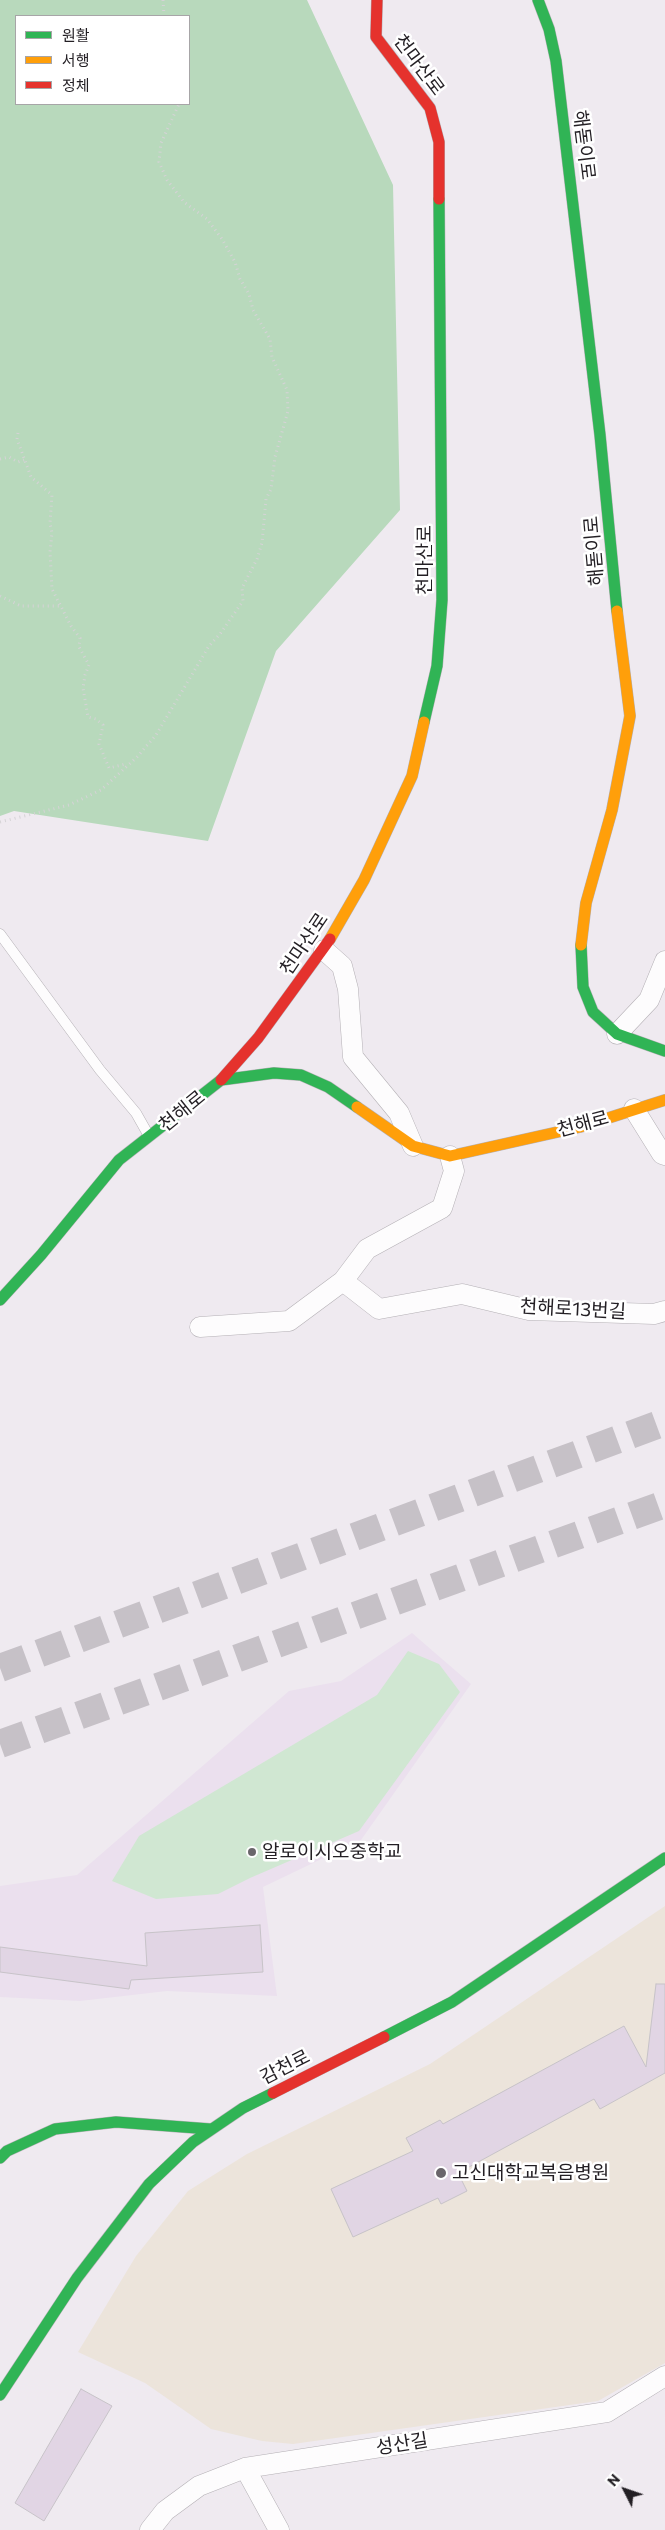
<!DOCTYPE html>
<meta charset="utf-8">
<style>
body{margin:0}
#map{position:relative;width:665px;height:2530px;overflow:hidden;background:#efeaf0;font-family:Commissioner,"Noto Sans KR",sans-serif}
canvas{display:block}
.legend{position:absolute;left:15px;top:15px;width:175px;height:90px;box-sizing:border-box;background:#fff;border:1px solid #a7a5a7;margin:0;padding:6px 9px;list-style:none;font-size:15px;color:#231f24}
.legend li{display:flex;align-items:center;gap:10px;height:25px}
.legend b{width:25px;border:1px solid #a7a5a7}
.north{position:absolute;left:600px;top:2465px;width:50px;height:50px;-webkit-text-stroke:4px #fff;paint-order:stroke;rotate:311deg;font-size:14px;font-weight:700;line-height:20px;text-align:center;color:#231f24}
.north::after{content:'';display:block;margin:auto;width:18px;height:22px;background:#231f24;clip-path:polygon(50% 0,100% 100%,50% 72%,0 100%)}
</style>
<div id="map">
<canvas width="665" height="2530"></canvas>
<ul class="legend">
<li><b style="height:6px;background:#30b455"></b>원활</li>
<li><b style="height:6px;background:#ff9f0a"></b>서행</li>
<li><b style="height:6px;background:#e5322d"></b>정체</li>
</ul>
<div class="north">N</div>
</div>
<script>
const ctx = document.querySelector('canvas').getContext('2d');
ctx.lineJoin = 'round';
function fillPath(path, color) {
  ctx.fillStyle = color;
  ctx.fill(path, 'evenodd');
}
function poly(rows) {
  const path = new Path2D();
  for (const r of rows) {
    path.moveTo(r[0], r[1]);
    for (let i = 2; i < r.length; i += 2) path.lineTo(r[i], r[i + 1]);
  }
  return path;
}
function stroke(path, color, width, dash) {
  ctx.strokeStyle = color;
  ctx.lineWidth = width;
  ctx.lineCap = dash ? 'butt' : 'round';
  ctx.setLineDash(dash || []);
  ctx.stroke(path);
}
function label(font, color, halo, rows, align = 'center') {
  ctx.font = font + ' Commissioner,"Noto Sans KR",sans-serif';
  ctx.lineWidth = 5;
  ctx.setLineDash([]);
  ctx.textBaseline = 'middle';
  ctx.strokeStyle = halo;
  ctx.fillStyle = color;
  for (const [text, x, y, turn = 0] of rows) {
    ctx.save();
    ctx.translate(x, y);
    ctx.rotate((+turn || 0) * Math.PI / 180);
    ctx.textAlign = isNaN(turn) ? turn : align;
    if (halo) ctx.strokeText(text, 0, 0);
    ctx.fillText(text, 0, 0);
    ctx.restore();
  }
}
fillPath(poly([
 [412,1633,471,1684,361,1840,263,1887,277,1996,167,1991,80,2001,0,1997,0,1886,77,1875,289,1691,341,1681]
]), '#ebe0ee');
fillPath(poly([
 [665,1906,665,2363,598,2401,293,2444,262,2441,211,2429,145,2383,78,2352,136,2256,188,2191,247,2154,430,2064]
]), '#ece4db');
fillPath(poly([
 [408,1651,439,1664,460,1692,359,1831,250,1878,218,1894,156,1899,112,1881,139,1836,377,1695]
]), '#d0e7d2');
fillPath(poly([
 [0,0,307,0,393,185,400,510,276,651,208,841,14,811,0,816],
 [16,16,189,16,189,104,16,104]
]), '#b8d9bc');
const building = poly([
 [260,1925,263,1972,131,1980,129,1989,0,1972,0,1947,147,1966,145,1933,260,1925],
 [656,1984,665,1984,665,2073,600,2109,594,2099,458,2173,467,2191,441,2204,438,2198,353,2237,331,2189,413,2151,406,2138,440,2120,443,2124,624,2026,646,2067,656,1984],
 [81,2389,112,2406,44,2521,15,2503,81,2389]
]);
fillPath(building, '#e1d5e4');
stroke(building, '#c7c3c8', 1);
stroke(poly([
 [0,1668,665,1422],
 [0,1744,665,1504]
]), '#c6c1c7', 28, [28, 14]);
const lane = poly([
 [0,934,100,1070,136,1113,149,1136]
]);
const street = poly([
 [324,950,342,966,348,989,353,1057,399,1113,413,1146],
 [617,1034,649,1000,665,961],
 [634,1109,662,1154,665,1155],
 [343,1281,379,1309,462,1294,529,1310,654,1314,665,1311],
 [200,1327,289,1321,343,1281,367,1249,442,1208,454,1171,450,1156],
 [245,2468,279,2530],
 [150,2530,165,2511,199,2486,245,2468,607,2412,665,2376]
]);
const fast = poly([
 [538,0,549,29,556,61,600,435,617,611],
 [424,722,437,666,442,600,439,199],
 [581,945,583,987,593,1012,617,1034,665,1051],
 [0,1300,41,1255,119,1160,221,1080,274,1073,301,1075,328,1087,357,1107],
 [384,2037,452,2002,665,1858],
 [0,2158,7,2151,55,2129,116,2122,210,2129],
 [0,2395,77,2278,149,2184,193,2142,243,2108,273,2093]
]);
const slow = poly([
 [330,939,364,880,412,776,424,722],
 [581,945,586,903,612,810,630,716,617,611],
 [357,1107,413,1146,450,1156,580,1127,665,1100]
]);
const jam = poly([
 [377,0,376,37,430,108,439,142,439,199],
 [221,1080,258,1038,330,939],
 [273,2093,384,2037]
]);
stroke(lane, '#b4b0b5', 11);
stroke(street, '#b4b0b5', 21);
stroke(fast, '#b4b0b5', 12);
stroke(slow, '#b4b0b5', 12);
stroke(jam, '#b4b0b5', 12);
stroke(poly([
 [163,0,164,16],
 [18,433,17,439,31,477,52,495,50,523,52,533,50,552,52,589,71,626,80,638,79,647,89,665,85,675,83,688,88,717,96,719,103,725,99,744,109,768,126,764],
 [0,459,9,457,18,462,24,460],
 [0,596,21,606,61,606],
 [0,822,69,805,101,790,137,757,156,735,209,646,220,634,243,601,242,588,257,559,262,543,266,499,271,489,275,457,288,411,287,390,272,357,270,339,253,310,249,294,240,279,235,262,222,239,207,219,184,202,167,180,159,162,161,143,179,104]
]), '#d5d3d6', 3, [1, 4]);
stroke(lane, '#fdfcfd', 10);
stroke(street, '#fdfcfd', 20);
stroke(fast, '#30b455', 11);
stroke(slow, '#ff9f0a', 11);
stroke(jam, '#e5322d', 11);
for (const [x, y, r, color] of [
 [252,1852,5,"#6a666b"],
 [441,2173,6,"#6a666b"]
]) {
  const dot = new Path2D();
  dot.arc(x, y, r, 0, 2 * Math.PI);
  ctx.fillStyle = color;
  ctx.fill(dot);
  stroke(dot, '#fff', 2);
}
label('19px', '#231f24', '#fff', [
 ["천마산로",419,65,53],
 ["해돋이로",584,145,83],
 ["해돋이로",594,551,-95],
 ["천마산로",425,560,-90],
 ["천마산로",304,944,-56],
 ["천해로",182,1111,-39],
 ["천해로",583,1124,-15],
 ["천해로13번길",573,1309,3],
 ["감천로",285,2067,-27],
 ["성산길",402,2444,-9]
]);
label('19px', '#231f24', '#fff', [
 ["알로이시오중학교",262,1852],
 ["고신대학교복음병원",452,2173]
], 'left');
</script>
